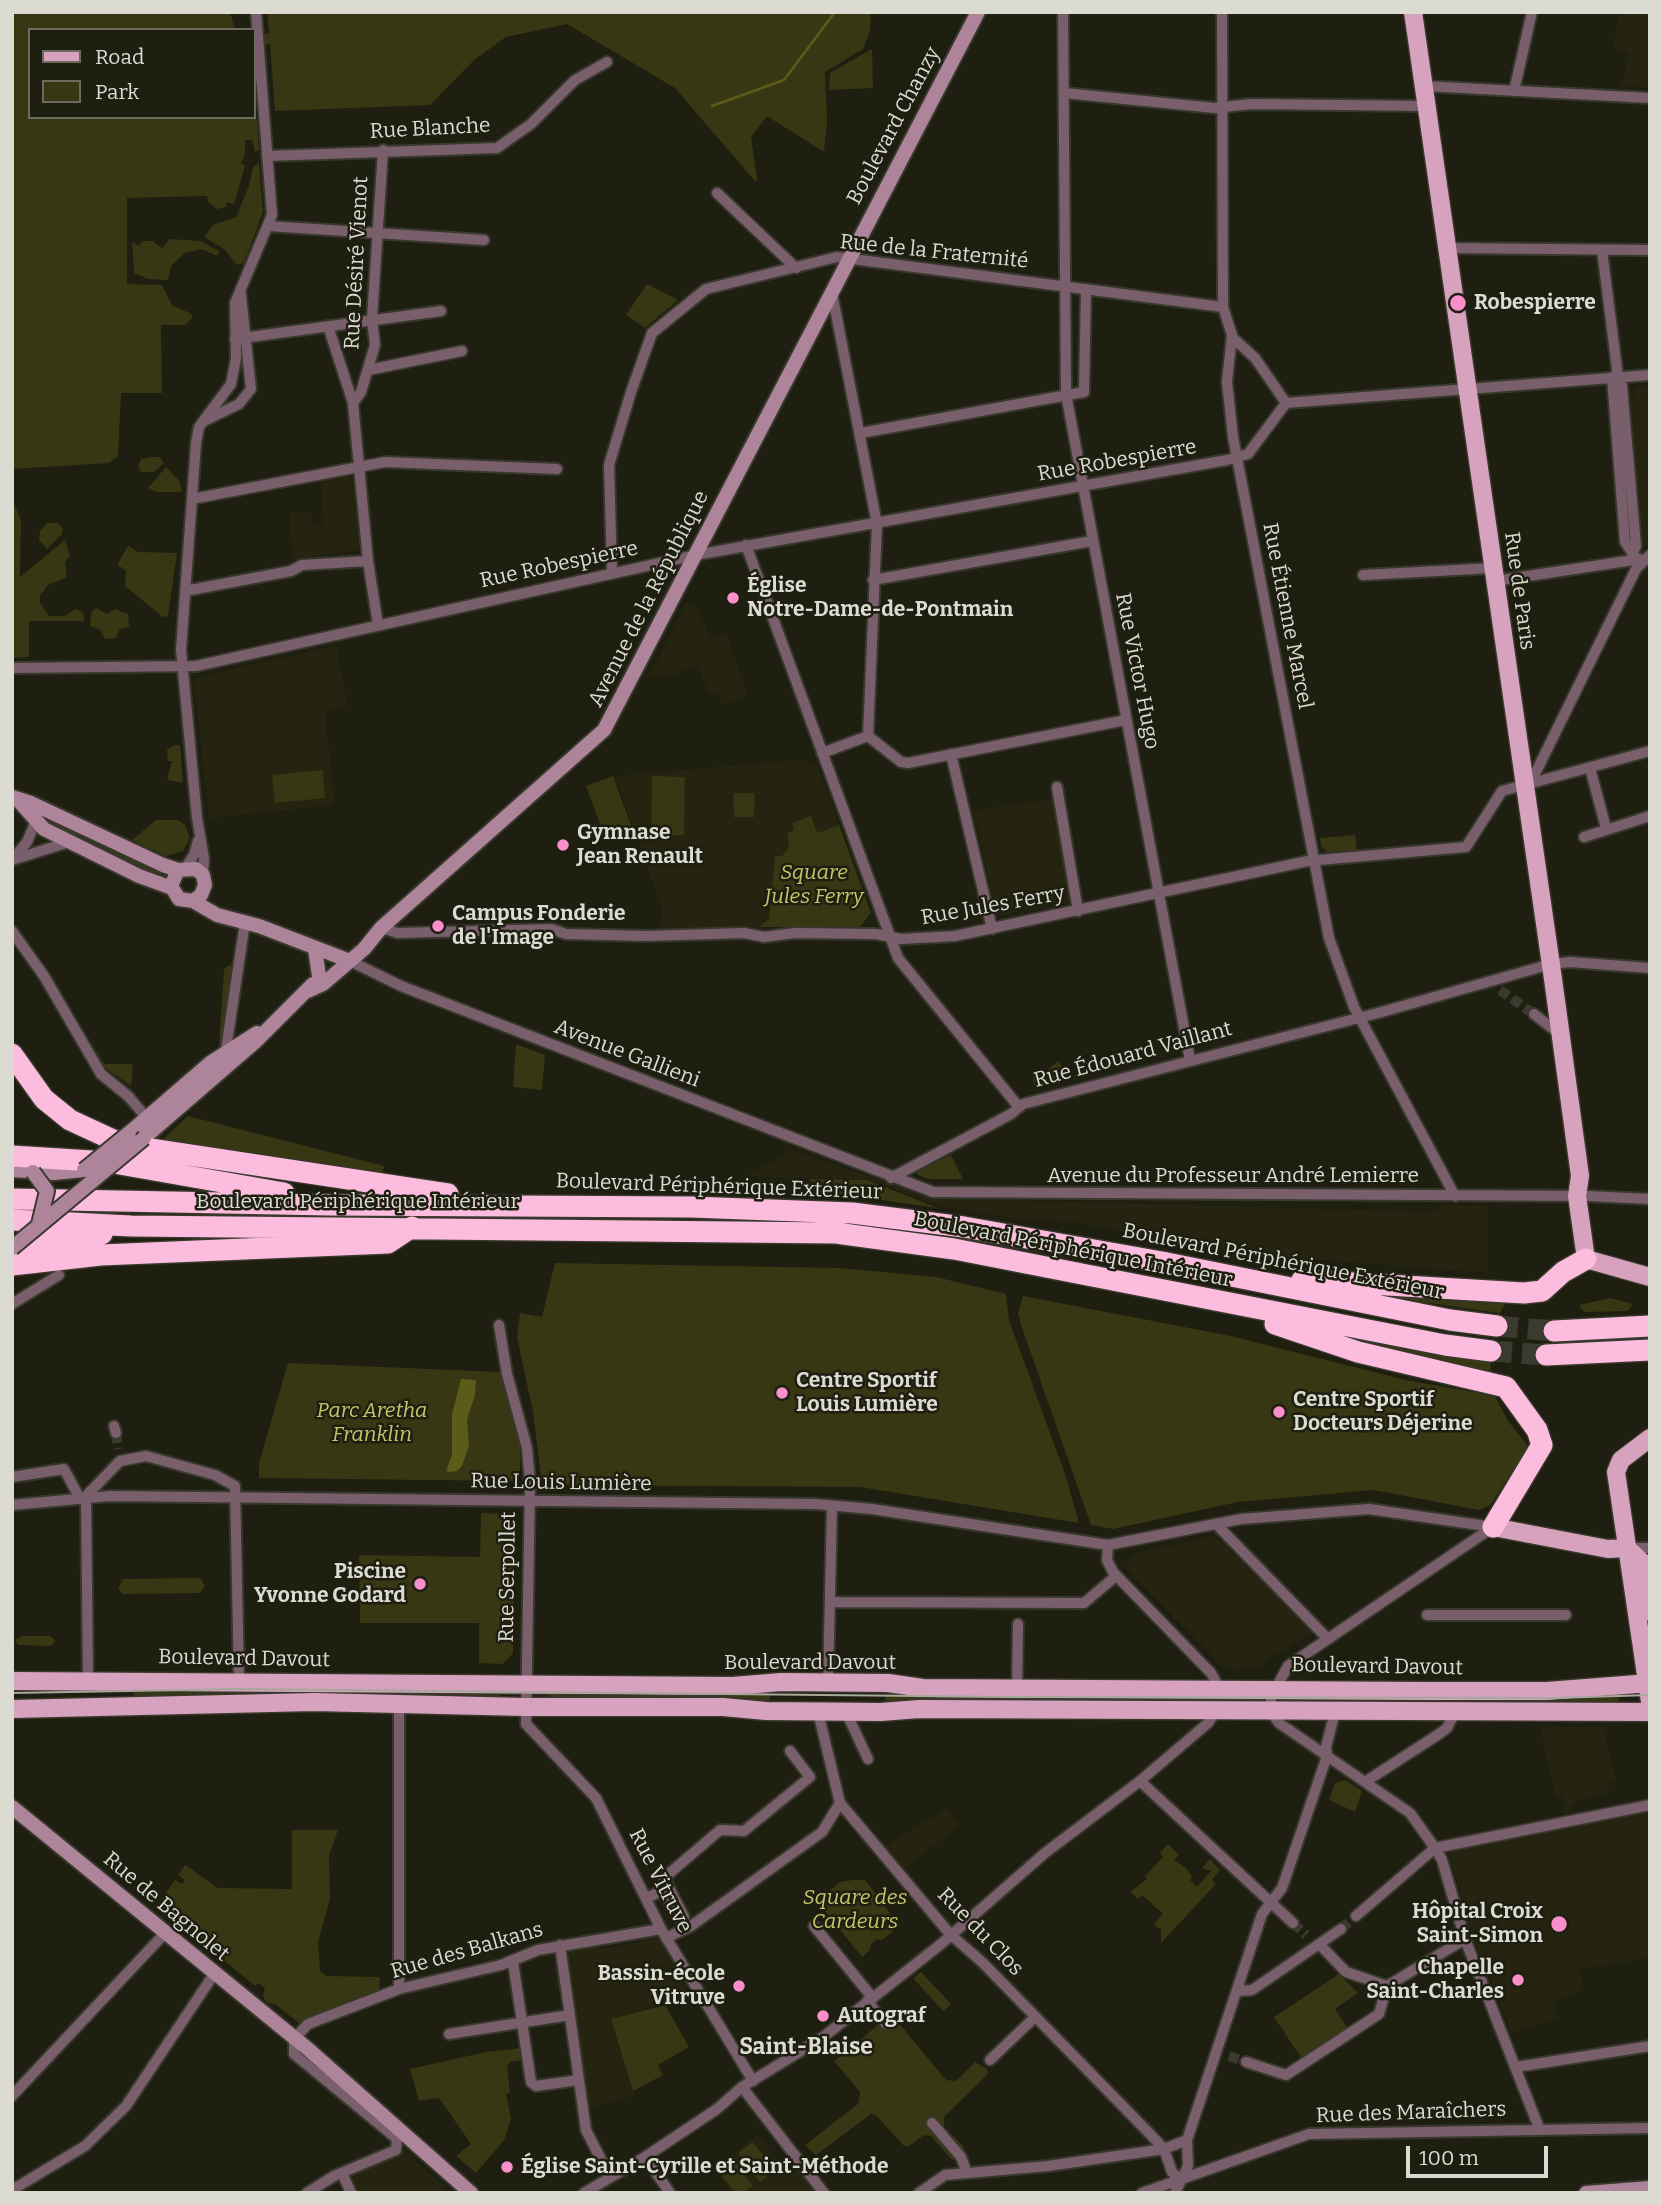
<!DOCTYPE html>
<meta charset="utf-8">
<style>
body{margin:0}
#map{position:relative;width:1662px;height:2205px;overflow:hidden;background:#1e1e11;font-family:Bitter,serif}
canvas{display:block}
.frame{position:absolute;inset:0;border:14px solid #dbdbd2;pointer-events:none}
.legend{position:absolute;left:28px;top:28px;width:228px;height:91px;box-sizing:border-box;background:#1e1e11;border:2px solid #6a6a5e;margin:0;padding:9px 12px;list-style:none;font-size:21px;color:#dbdbd2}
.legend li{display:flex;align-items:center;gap:14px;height:35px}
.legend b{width:35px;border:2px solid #6a6a5e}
.scale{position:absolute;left:1406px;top:2146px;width:142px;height:32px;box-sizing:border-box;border:4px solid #dbdbd2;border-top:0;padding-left:9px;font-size:21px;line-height:24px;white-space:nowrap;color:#dbdbd2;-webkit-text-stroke:5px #1e1e11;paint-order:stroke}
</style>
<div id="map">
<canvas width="1662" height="2205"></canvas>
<div class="frame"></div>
<ul class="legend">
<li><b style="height:9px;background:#d7a2bd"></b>Road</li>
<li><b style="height:19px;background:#383713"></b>Park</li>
</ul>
<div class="scale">100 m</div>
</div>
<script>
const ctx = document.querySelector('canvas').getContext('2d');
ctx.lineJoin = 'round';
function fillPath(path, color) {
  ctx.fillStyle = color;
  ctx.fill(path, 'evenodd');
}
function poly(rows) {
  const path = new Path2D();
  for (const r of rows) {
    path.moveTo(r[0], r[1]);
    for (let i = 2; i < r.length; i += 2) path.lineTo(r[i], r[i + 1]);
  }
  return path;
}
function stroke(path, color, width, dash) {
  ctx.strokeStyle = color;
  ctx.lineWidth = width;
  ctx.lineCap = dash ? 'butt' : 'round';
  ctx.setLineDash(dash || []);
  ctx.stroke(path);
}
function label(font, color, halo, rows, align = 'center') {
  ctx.font = font + ' Bitter,serif';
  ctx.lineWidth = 5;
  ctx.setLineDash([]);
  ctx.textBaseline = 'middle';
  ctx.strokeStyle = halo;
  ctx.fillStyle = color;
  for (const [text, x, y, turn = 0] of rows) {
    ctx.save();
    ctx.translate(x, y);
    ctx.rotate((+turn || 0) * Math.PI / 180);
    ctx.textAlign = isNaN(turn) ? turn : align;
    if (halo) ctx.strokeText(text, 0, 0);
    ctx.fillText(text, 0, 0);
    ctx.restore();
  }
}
fillPath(poly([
 [1620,12,1650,12,1650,88,1621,86,1629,52,1612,49],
 [1650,385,1650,546,1647,547,1641,543,1629,399,1635,399,1634,387],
 [347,476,352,479,360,550,292,559,289,513,311,512,313,527,324,526,320,482],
 [687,601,698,607,710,638,726,633,748,696,722,705,717,693,709,695,698,666,682,669,679,674,649,676],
 [336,645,348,706,325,712,335,805,209,818,194,683,199,677],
 [808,759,811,765,817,764,839,825,817,833,795,830,787,833,789,847,782,856,775,856,769,919,765,924,759,927,660,928,662,909,615,776],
 [1057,798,1074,900,997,916,973,810],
 [792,1150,935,1198,1438,1212,1439,1205,1488,1206,1488,1273,1246,1254,1067,1221,1022,1220,942,1207,867,1179,745,1177],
 [1216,1536,1312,1632,1256,1668,1232,1669,1220,1664,1125,1568,1130,1556,1135,1553],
 [1540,1727,1604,1727,1616,1780,1608,1783,1610,1793,1575,1801,1575,1805,1571,1806,1572,1812,1566,1814,1561,1795,1555,1797],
 [947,1808,961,1825,904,1869,885,1846],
 [1650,1811,1650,1958,1579,1969,1584,1989,1555,2002,1557,2018,1511,2033,1472,1935,1449,1854,1451,1851],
 [659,1938,691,1995,611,2019,634,2095,588,2110,567,1954,570,1950,623,1946],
 [758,2135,779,2161,787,2156,816,2193,732,2193,713,2168],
 [403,2155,410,2156,443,2185,444,2191,355,2193,349,2180,352,2174]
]), '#242410');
fillPath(poly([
 [12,12,230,12,235,30,30,30,30,117,253,117,257,120,259,150,255,152,252,140,245,140,245,155,241,163,245,166,234,204,227,202,226,207,217,209,208,202,207,196,127,198,127,284,162,285,172,305,192,314,192,318,185,325,161,325,162,393,121,393,118,456,109,463,12,469],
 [267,12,871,12,870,31,863,49,825,72,827,122,824,152,767,116,751,137,757,180,755,181,675,88,567,24,506,37,474,60,430,105,275,111,270,44,254,46,254,37,269,33],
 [872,49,873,88,829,90,830,73],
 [259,163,263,212,244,263,237,265,224,249,204,237,213,225,236,217,249,186,253,167],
 [170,239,200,241,219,251,217,256,202,249,185,253,171,266,168,280,148,279,134,273,132,242,139,246,143,241,153,241,162,248],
 [647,284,678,300,645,328,626,315],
 [151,457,160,457,164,463,154,472,141,472,138,466,141,459],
 [166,467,180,482,182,492,156,492,148,488],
 [12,499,21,520,20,577,65,540,70,555,65,563,67,577,48,585,40,596,40,603,49,616,65,616,75,609,83,612,84,616,84,621,29,621,29,657,12,658],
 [47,523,58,523,63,528,62,534,47,549,39,540,40,531],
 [128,546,138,552,177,553,168,616,163,617,125,586,126,570,117,565],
 [96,608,107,614,115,609,128,614,129,627,120,629,116,638,105,639,99,629,90,626,91,612],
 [174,745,180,745,183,783,167,780,172,761,168,761,167,750],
 [323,770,325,798,275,803,272,775],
 [613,776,633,831,606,840,586,786],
 [652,776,685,777,684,835,651,835],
 [733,793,755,793,754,817,734,817],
 [811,816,817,833,839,825,871,913,860,927,759,927,769,919,775,856,782,856,789,847,787,833,794,830,792,823],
 [156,820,178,820,185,825,190,838,183,851,166,856,132,840],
 [52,822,135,861,159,868,160,876,153,876,50,826],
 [1355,835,1357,850,1327,852,1321,846,1320,838],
 [229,965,234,968,223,1044,219,1046,224,969],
 [92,1042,104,1064,133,1064,131,1086,105,1068],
 [516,1044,545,1055,542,1090,513,1087],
 [1058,1061,1065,1070,1064,1077,1034,1084,1033,1077,1039,1069,1046,1071],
 [188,1116,384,1166,382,1175,160,1142],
 [951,1155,963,1179,928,1179,918,1175,917,1172],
 [808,1179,867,1180,938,1208,824,1192],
 [555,1263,839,1268,936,1277,1006,1294,1009,1320,1065,1474,1079,1523,860,1487,553,1485,541,1476,533,1412,517,1337,520,1313,542,1317],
 [1367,1294,1507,1300,1500,1313],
 [1023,1296,1231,1336,1406,1380,1495,1396,1508,1421,1529,1447,1490,1505,1479,1510,1374,1490,1238,1502,1113,1529,1091,1525,1021,1325,1018,1313],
 [1610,1298,1633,1304,1628,1311,1584,1312,1579,1305],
 [1338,1335,1440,1355,1490,1360,1491,1374,1405,1356],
 [288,1363,500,1372,520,1432,520,1472,514,1481,259,1478,259,1463],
 [481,1513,505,1514,515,1524,513,1653,503,1664,479,1663,479,1623,360,1623,359,1555,480,1557],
 [200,1578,205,1586,200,1593,123,1594,118,1588,123,1579],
 [22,1636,51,1636,55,1641,51,1646,18,1645,15,1640],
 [134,1684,253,1688,253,1697,134,1703],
 [770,1687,770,1707,549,1700,550,1690],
 [885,1687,1190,1695,1189,1705,885,1708],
 [259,1688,501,1690,501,1699,259,1697],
 [1618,1693,1619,1703,1314,1705,1314,1696],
 [1345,1780,1362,1791,1355,1812,1329,1800,1335,1783],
 [292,1830,338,1830,329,1855,330,1899,318,1942,320,1971,326,1976,380,1977,379,1991,299,2023,275,2004,266,2002,263,1996,265,1988,258,1983,255,1986,157,1906,175,1880,182,1884,185,1880,178,1875,185,1865,218,1888,292,1889],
 [1168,1844,1179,1855,1174,1860,1187,1869,1192,1877,1190,1880,1197,1887,1211,1871,1202,1868,1210,1859,1220,1870,1212,1880,1216,1884,1161,1943,1161,1930,1154,1924,1163,1914,1142,1895,1138,1899,1130,1892,1147,1879,1145,1876,1163,1857,1160,1853],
 [853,1880,865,1880,900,1926,882,1940,877,1939,871,1944,870,1950,862,1957,817,1901,840,1882],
 [921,1972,951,2004,943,2011,913,1978],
 [1339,1974,1358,1993,1335,2009,1348,2029,1302,2059,1274,2017],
 [665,2005,689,2047,658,2065,663,2075,633,2091,611,2019],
 [882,2009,888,2016,891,2014,946,2080,956,2081,975,2062,987,2069,988,2074,944,2117,944,2127,965,2148,952,2160,931,2136,924,2135,909,2146,904,2146,876,2115,871,2114,816,2155,805,2145,858,2104,860,2092,834,2061,877,2026,870,2018],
 [521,2048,523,2060,510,2062,507,2067,510,2093,506,2094,511,2119,504,2140,476,2173,456,2156,471,2144,439,2098,419,2101,410,2069,486,2052],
 [753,2142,774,2170,760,2182,738,2153],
 [732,2158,753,2186,744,2193,735,2193,717,2169]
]), '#383713');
fillPath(poly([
 [461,1379,476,1380,475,1395,467,1420,469,1445,462,1466,457,1471,449,1472,446,1471,452,1455,452,1414]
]), '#5c5b19');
stroke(poly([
 [712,106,784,80,835,12]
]), '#5c5b19', 2.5);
stroke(poly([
 [1500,990,1534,1014],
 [116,1433,118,1449],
 [1293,1923,1306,1935],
 [1341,1929,1356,1916],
 [1229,2056,1246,2062]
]), '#3a3a2e', 10, [10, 5]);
stroke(poly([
 [1497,1326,1554,1331],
 [1491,1351,1546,1355]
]), '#3a3a2e', 21, [21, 10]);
const street = poly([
 [1063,12,1066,394,1190,1060],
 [1222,12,1223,307,1232,335,1227,382,1233,437,1329,938,1354,1007,1455,1196],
 [1424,86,1650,98],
 [1514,91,1532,12],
 [1064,93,1215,108,1251,104,1427,106],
 [267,156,497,148,531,124,575,80,607,62],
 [717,193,796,268],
 [268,226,484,240],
 [1446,248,1650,250],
 [1602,250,1618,377],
 [832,293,877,524,868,736],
 [328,326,353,403,368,561,378,625],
 [1233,338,1255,358,1286,403],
 [235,339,441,311],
 [368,370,462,351],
 [1612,377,1625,542,1636,558],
 [1613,383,1622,386,1636,546,1632,554],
 [353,403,361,392,375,345,372,319,383,150],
 [1286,403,1650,375],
 [206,420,239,404,251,389,241,295],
 [861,433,1084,392,1086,289],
 [192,499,385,462,557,469],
 [746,545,898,958,1018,1106],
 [612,572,609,465,631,392,652,333,706,289,837,257,1223,307],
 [1363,575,1493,568],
 [873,580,1092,541],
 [1495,581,1640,559],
 [185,591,291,571,302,565,368,561],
 [12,668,196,666,696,555,1227,460,1248,454,1286,403],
 [822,753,868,736,901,762,908,763,1126,720],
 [951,754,992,929],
 [1590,768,1606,828],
 [1531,782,1636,569,1650,555],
 [1057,787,1078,911],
 [1584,837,1650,816],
 [13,859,27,842,35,823],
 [12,860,69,842],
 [186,867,194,855,198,841],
 [203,875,204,858,197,818,181,650,196,443,199,427,231,384,236,358,235,303,272,215,256,12],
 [381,928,398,933,551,929,566,934,647,936,744,933,764,937,795,933,876,934,901,939,955,936,1308,861,1466,847,1502,791,1650,751],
 [12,931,44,976,101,1074,128,1096,146,1117,147,1124],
 [350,961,401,986,933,1192,1588,1196,1650,1199],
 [1534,1014,1561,1035],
 [225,1056,245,922],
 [891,1178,1011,1114,1023,1104,1378,1013,1551,964,1570,962,1650,968],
 [12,1304,59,1275],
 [499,1325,507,1374,527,1448,530,1482,526,1724,596,1798,661,1929,753,2081],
 [114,1426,116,1433],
 [12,1477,64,1469,79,1497],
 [86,1496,120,1461,146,1456,215,1475,235,1486,239,1680],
 [86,1496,88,1680],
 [12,1505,110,1496,815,1504,872,1509,1108,1545,1241,1519,1369,1509,1493,1527],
 [1216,1524,1328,1639],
 [1493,1527,1288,1666,1271,1697,1271,1712,1279,1723,1410,1813,1435,1848,1442,1860,1465,1939,1539,2128],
 [1108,1545,1107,1560,1113,1572,1211,1673,1219,1688],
 [1627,1548,1650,1548],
 [830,1602,1084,1603,1116,1576],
 [1427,1615,1566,1615],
 [828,1682,832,1506],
 [1017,1690,1018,1624],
 [818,1712,840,1803,950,1934,983,1963,1150,2134,1164,2149,1172,2172,1180,2179],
 [846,1712,868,1759],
 [1140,1781,1293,1923],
 [1365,1782,1439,1734,1447,1728,1456,1710],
 [647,1898,663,1890,679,1918,684,1917,664,1878,720,1830,744,1831,810,1777,790,1751],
 [1356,1916,1435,1848,1650,1805],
 [814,1926,872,1997],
 [666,1938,691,1926,822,1832,840,1803],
 [560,1945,586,2130,610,2177],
 [1321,1946,1346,1972,1387,1986,1465,1939],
 [513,1962,531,2082,536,2086,579,2080],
 [399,1989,399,1703],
 [1238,1991,1252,1990,1341,1929],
 [867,2001,886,2024],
 [449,2034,570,2015],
 [990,2060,1035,2017],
 [1246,2062,1286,2075,1379,2014,1387,1986],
 [1516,2067,1650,2046],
 [742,2087,824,2193],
 [12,2096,165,1933],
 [932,2123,961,2157,967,2173],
 [645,2157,670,2193],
 [342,2173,351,2193],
 [12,2190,85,2146,126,2106,214,1974],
 [307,2193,334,2176,396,2150,397,2139,294,2054,294,2039,308,2024,399,1989,501,1965,538,1950,661,1929],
 [584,2193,645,2157,717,2109,742,2087,822,2038,941,1944,1045,1853,1140,1781,1208,1723,1215,1712],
 [919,2193,945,2175,1048,2166,1164,2149,1187,2140],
 [1142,2193,1309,2134,1650,2128],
 [1175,2193,1188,2166,1187,2140,1262,1914,1282,1888,1327,1756,1326,1747,1335,1712]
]);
const secondary = poly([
 [12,797,31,803,163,865,178,870,196,869,203,875,205,885,201,895,193,901],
 [18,800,44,829,139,876,172,888],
 [178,870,171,886,179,899,193,901,217,915,259,926,350,961],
 [315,949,319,976],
 [308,991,323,984,364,949,381,928,604,730,978,12],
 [129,1133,210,1063,257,1033],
 [144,1138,255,1042,313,984],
 [12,1170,54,1173,84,1170],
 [12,1807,308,2049,471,2193],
 [1586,2193,1650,2188]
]);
const primary = poly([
 [1413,12,1553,979,1580,1176,1577,1196,1586,1259,1650,1277],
 [1650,1438,1621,1460,1616,1472,1650,1702],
 [1493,1527,1608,1549,1627,1548],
 [1627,1548,1643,1563,1650,1612],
 [12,1681,733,1686,781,1682,888,1683,923,1688,1426,1691,1547,1691,1650,1683],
 [12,1709,314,1702,525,1707,723,1707,766,1711,881,1712,919,1709,1650,1712]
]);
const highway = poly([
 [12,1054,44,1099,70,1120,124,1145,448,1194],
 [12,1156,108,1162,284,1193],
 [12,1199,330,1205,691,1207,852,1213,964,1227,1162,1262,1450,1320,1497,1326],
 [12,1220,131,1226,836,1233,954,1249,1445,1345,1491,1351],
 [12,1247,102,1234],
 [12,1265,101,1255,388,1243,412,1227],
 [1302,1280,1524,1293,1542,1291,1563,1272,1586,1259],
 [1275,1324,1358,1352,1506,1387,1537,1430,1542,1445,1493,1527],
 [1554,1331,1650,1326],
 [1546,1355,1650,1350]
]);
stroke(street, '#38382c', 14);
stroke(secondary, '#38382c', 18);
stroke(primary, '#38382c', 21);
stroke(highway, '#38382c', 24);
stroke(street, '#795f6c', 10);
stroke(secondary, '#ae849a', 14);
stroke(primary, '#d7a2bd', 18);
stroke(highway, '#fcbcde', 21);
stroke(poly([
 [12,1693,240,1689,1017,1697,1555,1698,1650,1695]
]), '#a7a79d', 2);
const secondaryBridge = poly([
 [84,1170,129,1133],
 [33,1172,47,1191,39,1224],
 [12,1248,144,1138]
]);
stroke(secondaryBridge, '#38382c', 18, []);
stroke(secondaryBridge, '#ae849a', 14);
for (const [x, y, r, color] of [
 [1458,303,9,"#f98fca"],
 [733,598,7,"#f98fca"],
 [563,845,7,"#f98fca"],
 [438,926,7,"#f98fca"],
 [782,1393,7,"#f98fca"],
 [1279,1412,7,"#f98fca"],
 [420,1584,7,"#f98fca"],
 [1559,1924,9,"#f98fca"],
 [1518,1980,7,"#f98fca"],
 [739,1986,7,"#f98fca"],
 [823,2016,7,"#f98fca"],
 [507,2167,7,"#f98fca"]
]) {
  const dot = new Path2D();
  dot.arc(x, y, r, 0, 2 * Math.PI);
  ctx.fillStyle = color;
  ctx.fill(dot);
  stroke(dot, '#1e1e11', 2.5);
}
label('21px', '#dbdbd2', '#1e1e11', [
 ["Boulevard Chanzy",894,126,-62],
 ["Rue Blanche",430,129,-3],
 ["Rue de la Fraternité",934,252,6],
 ["Rue Désiré Vienot",357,263,-87],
 ["Rue Robespierre",1117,461,-10],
 ["Rue Robespierre",559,565,-12],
 ["Rue de Paris",1519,591,82],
 ["Avenue de la République",649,599,-63],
 ["Rue Étienne Marcel",1287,616,79],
 ["Rue Victor Hugo",1137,671,79],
 ["Rue Jules Ferry",993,906,-10],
 ["Avenue Gallieni",627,1054,21],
 ["Rue Édouard Vaillant",1133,1055,-15],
 ["Avenue du Professeur André Lemierre",1233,1176],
 ["Boulevard Périphérique Extérieur",719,1187,2],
 ["Boulevard Périphérique Intérieur",358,1202],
 ["Boulevard Périphérique Intérieur",1073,1250,11],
 ["Boulevard Périphérique Extérieur",1283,1262,11],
 ["Rue Louis Lumière",561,1483,1],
 ["Rue Serpollet",508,1577,-89],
 ["Boulevard Davout",244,1659,1],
 ["Boulevard Davout",810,1663],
 ["Boulevard Davout",1377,1667,1],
 ["Rue Vitruve",660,1881,63],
 ["Rue de Bagnolet",166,1907,40],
 ["Rue du Clos",980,1932,46],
 ["Rue des Balkans",467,1951,-16],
 ["Rue des Maraîchers",1411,2113,-2]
]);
label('bold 21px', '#dbdbd2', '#1e1e11', [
 ["Robespierre",1474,303],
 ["Église",747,586],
 ["Notre-Dame-de-Pontmain",747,610],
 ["Gymnase",577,833],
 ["Jean Renault",577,857],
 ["Campus Fonderie",452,914],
 ["de l'Image",452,938],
 ["Centre Sportif",796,1381],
 ["Louis Lumière",796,1405],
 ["Centre Sportif",1293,1400],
 ["Docteurs Déjerine",1293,1424],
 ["Piscine",406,1572,"right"],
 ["Yvonne Godard",406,1596,"right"],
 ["Hôpital Croix",1543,1912,"right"],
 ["Saint-Simon",1543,1936,"right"],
 ["Chapelle",1504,1968,"right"],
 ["Saint-Charles",1504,1992,"right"],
 ["Bassin-école",725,1974,"right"],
 ["Vitruve",725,1998,"right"],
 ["Autograf",837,2016],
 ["Église Saint-Cyrille et Saint-Méthode",521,2167]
], 'left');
label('italic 21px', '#c6c569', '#1e1e11', [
 ["Square",814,873],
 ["Jules Ferry",814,897],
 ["Parc Aretha",372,1411],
 ["Franklin",372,1435],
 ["Square des",855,1898],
 ["Cardeurs",855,1922]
]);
label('bold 23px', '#dbdbd2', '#1e1e11', [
 ["Saint-Blaise",806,2048]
]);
</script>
